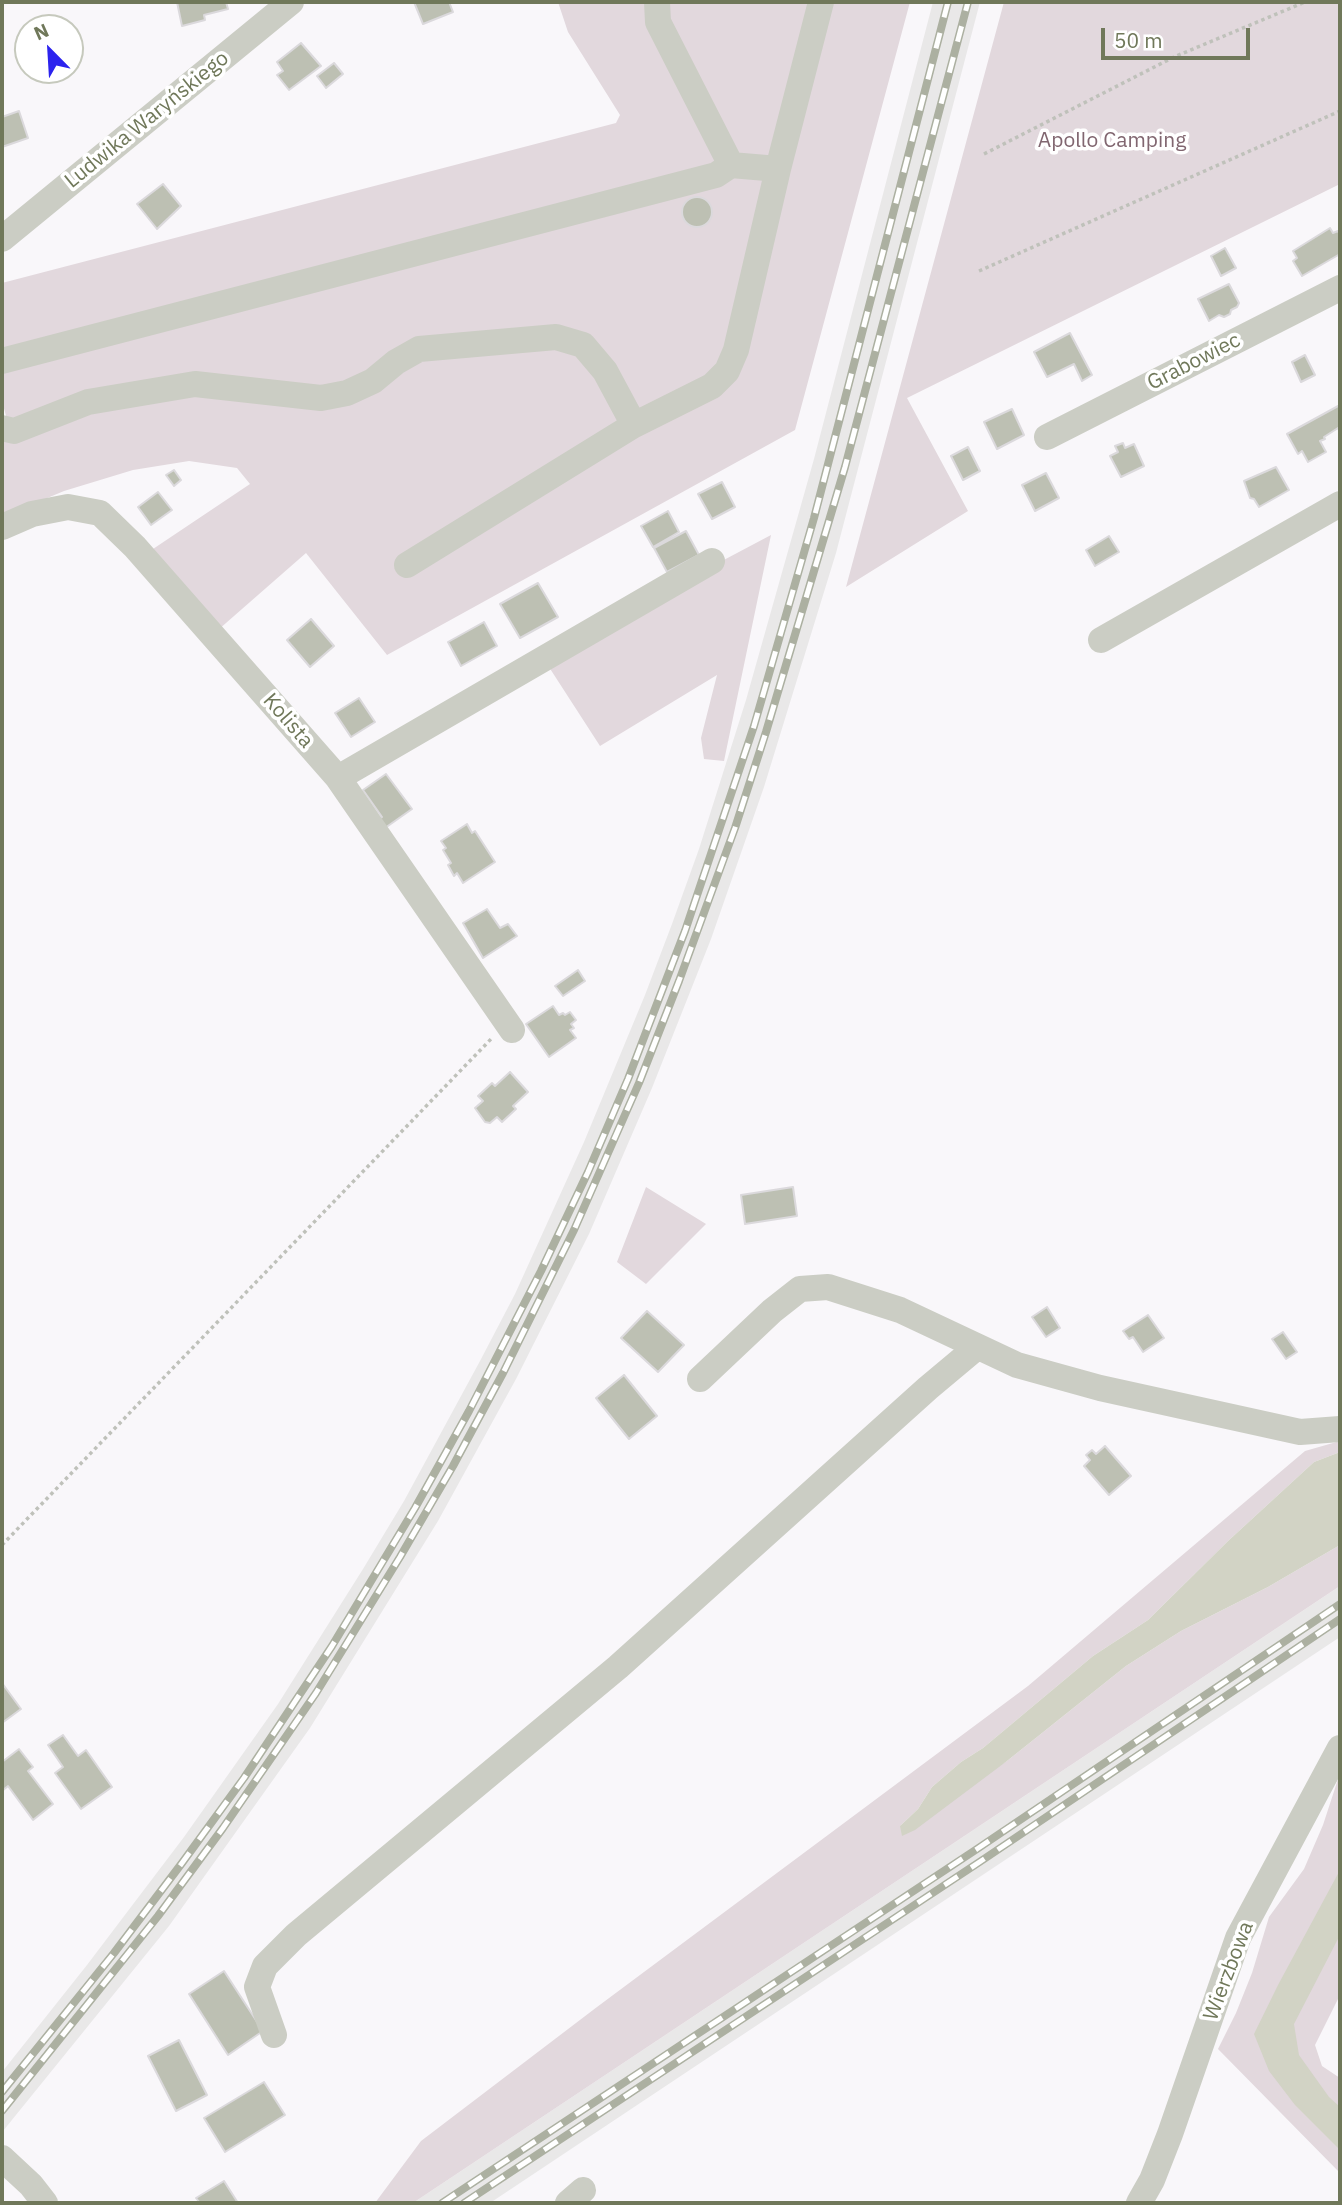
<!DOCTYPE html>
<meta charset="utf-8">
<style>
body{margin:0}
#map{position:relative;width:1342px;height:2205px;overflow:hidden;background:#f9f7fa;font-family:"IBM Plex Sans",sans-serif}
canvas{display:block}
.frame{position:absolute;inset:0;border:4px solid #70785a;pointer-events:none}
.north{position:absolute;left:14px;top:14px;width:70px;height:70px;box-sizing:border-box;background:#fff;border:2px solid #c6c9bd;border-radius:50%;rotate:336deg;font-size:19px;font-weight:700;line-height:28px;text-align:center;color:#70785a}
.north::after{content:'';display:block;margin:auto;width:24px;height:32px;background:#2c23ee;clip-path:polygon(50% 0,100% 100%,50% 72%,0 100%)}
.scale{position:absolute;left:1101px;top:28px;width:149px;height:32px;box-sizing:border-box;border:4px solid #70785a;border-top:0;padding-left:9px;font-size:21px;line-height:24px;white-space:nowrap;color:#70785a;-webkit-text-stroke:5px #fff;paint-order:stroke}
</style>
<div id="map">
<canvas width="1342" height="2205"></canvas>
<div class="frame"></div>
<div class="north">N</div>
<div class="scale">50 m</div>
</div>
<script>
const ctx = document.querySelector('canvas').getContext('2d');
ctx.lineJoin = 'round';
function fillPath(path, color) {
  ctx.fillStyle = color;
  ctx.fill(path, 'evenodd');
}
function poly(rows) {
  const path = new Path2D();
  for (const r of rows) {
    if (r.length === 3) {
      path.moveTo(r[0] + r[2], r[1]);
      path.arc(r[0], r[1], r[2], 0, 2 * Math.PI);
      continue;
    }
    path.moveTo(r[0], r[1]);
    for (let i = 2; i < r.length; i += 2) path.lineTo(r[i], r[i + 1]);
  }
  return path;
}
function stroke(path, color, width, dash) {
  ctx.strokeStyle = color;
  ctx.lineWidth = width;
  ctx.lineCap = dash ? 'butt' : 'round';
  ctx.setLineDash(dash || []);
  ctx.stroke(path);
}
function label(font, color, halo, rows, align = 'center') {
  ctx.font = font + ' "IBM Plex Sans",sans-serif';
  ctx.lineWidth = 7;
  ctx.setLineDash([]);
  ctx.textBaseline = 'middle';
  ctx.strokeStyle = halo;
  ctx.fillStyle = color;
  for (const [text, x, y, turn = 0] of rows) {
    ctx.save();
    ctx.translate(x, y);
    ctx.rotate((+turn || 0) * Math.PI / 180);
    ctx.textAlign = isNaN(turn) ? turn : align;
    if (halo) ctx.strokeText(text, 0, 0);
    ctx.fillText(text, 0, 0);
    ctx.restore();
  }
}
fillPath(poly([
 [933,2,980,2,836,553,764,787,711,939,652,1088,589,1234,516,1379,438,1521,310,1728,169,1926,3,2131,2,2072,87,1965,184,1837,278,1704,363,1569,404,1501,480,1361,515,1294,584,1142,645,995,672,924,699,849,746,700,814,459],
 [1340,1586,1340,1637,490,2203,413,2203]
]), '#e9e8e8');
fillPath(poly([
 [558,2,910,2,795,430,387,655,306,553,218,630,150,551,250,484,237,468,189,461,133,470,64,491,2,517,2,442,12,438,2,401,2,283,616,123,620,115,568,32],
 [1004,2,1340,2,1340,184,907,398,968,511,846,587],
 [771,535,724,761,704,759,701,738,717,675,600,746,547,664,720,562],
 [646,1187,706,1224,646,1284,617,1262],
 [1340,1441,1340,1452,1314,1462,1228,1541,1148,1620,1093,1656,983,1748,961,1762,932,1787,918,1809,900,1826,1007,1761,1126,1666,1181,1631,1268,1587,1340,1545,1340,1586,413,2203,375,2203,421,2141,597,2007,1028,1686,1305,1451],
 [1340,1773,1340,1995,1315,2045,1322,2066,1340,2078,1340,2173,1218,2049,1236,2013,1252,1973,1269,1917,1304,1869,1323,1825]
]), '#e2d8dd');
fillPath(poly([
 [1340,1452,1340,1545,1268,1587,1181,1631,1126,1666,1007,1761,915,1830,902,1836,900,1826,918,1809,932,1787,961,1762,983,1748,1093,1656,1148,1620,1228,1541,1314,1462],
 [1340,1870,1340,1935,1294,2024,1299,2055,1329,2097,1340,2107,1340,2150,1295,2105,1269,2071,1254,2034,1278,1985]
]), '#d2d3c5');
const building = poly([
 [177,2,226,2,228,9,204,15,205,20,182,26,177,2],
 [414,2,449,2,453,12,423,24,414,2],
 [301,43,321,66,289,90,277,75,283,71,277,62,301,43],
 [334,63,343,74,326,88,317,76,334,63],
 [19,111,28,138,2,147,2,117,19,111],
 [163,184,181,206,157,229,137,204,163,184],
 [697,212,15],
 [1330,228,1333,233,1338,231,1340,235,1340,254,1302,276,1293,261,1297,258,1293,251,1330,228],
 [1225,248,1236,268,1221,276,1211,256,1225,248],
 [1229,284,1239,303,1237,307,1231,310,1230,314,1224,317,1219,315,1209,321,1198,299,1229,284],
 [1070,333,1092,375,1082,381,1074,364,1047,377,1034,352,1070,333],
 [1305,355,1315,375,1301,382,1292,362,1305,355],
 [1340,405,1340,433,1338,428,1324,437,1325,439,1320,441,1326,452,1308,462,1302,451,1298,454,1287,434,1340,405],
 [1012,409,1024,435,997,449,984,422,1012,409],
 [1123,443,1125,448,1134,444,1144,466,1121,477,1110,456,1118,452,1115,446,1123,443],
 [968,447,980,471,963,480,951,456,968,447],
 [1276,467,1289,490,1259,507,1254,499,1250,498,1244,481,1276,467],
 [174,470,181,480,174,486,166,475,174,470],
 [1046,473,1059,498,1035,511,1022,485,1046,473],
 [722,482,735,507,712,519,698,494,722,482],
 [158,492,172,510,151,525,138,507,158,492],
 [668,511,679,532,653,547,641,526,668,511],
 [686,531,699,555,667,572,654,548,686,531],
 [1109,536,1119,552,1095,566,1086,550,1109,536],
 [538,583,558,617,520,638,500,604,538,583],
 [311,619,334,646,310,667,287,640,311,619],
 [484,622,497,646,461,666,448,642,484,622],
 [359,698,375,722,351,737,335,713,359,698],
 [386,774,412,809,385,828,378,819,382,817,363,790,386,774],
 [467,824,472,833,475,831,495,862,463,883,457,873,454,876,448,865,451,863,443,850,446,848,441,841,467,824],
 [487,909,500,928,508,924,517,936,483,958,463,923,487,909],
 [578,970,585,981,563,996,555,986,578,970],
 [553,1006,559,1015,563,1013,565,1015,570,1012,576,1020,571,1024,574,1028,570,1030,576,1038,549,1057,526,1024,553,1006],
 [510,1072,528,1092,513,1106,516,1109,502,1122,497,1117,490,1123,485,1122,475,1108,483,1101,478,1096,492,1083,495,1086,510,1072],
 [793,1187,797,1216,745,1224,741,1195,793,1187],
 [1047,1307,1060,1328,1046,1337,1032,1317,1047,1307],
 [647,1311,684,1345,658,1372,621,1338,647,1311],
 [1148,1315,1164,1338,1143,1352,1133,1337,1129,1339,1123,1331,1148,1315],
 [1283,1332,1297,1352,1286,1359,1272,1339,1283,1332],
 [624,1375,657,1416,629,1439,596,1398,624,1375],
 [1105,1446,1131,1476,1109,1495,1084,1466,1090,1460,1086,1455,1092,1450,1096,1454,1105,1446],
 [2,1683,21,1709,2,1723,2,1683],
 [63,1735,78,1756,86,1750,112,1787,81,1809,55,1773,63,1767,48,1745,63,1735],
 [19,1749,33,1767,28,1771,53,1804,33,1820,8,1786,2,1791,2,1762,19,1749],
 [224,1971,263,2031,228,2055,189,1994,224,1971],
 [179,2040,207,2095,176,2111,148,2056,179,2040],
 [264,2082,285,2115,225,2152,204,2118,264,2082],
 [224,2181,238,2203,200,2203,196,2198,224,2181]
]);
fillPath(building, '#bdc0b3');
stroke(building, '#dbd9dc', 2);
stroke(poly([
 [984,154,1174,57,1305,2],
 [979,271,1340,111],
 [2,1545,492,1038]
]), '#bfc1ba', 3.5, [3.5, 3.5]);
stroke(poly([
 [657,2,658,22,731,165],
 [2,239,291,2],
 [2,361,716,175,731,165,778,169],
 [2,428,14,431,88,402,195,384,321,398,347,393,373,381,396,362,419,349,556,337,583,345,605,371,634,425],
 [1047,437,1340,288],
 [2,527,32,514,68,507,100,513,135,547,338,778,512,1030],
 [407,565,634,425,712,386,727,371,736,350,778,169,821,2],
 [1101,640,1340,504],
 [338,778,712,561],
 [700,1379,772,1311,800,1289,828,1287,900,1310,1017,1365,1100,1388,1300,1432,1340,1429],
 [274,2035,257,1987,265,1966,296,1935,618,1667,928,1388,977,1347],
 [2,2158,31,2185,45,2203],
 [568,2203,583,2190],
 [1139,2203,1152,2180,1170,2134,1238,1938,1340,1748]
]), '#cbcdc4', 26);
const rail = poly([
 [2,2092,114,1953,182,1863,244,1778,332,1646,415,1508,469,1411,541,1271,588,1172,628,1079,685,931,754,726,814,518,948,2],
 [2,2111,158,1916,223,1828,316,1693,400,1557,453,1466,503,1373,574,1230,639,1083,679,981,735,828,766,732,845,467,968,2],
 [442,2203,977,1849,1340,1604],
 [464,2203,984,1859,1340,1619]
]);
stroke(rail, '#acb0a1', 8);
stroke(rail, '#fff', 5, [16]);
label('21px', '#70785a', '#fff', [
 ["Ludwika Waryńskiego",147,120,-39],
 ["Grabowiec",1194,362,-27],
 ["Kolista",288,721,49],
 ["Wierzbowa",1229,1971,-69]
]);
label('21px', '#816670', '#fff', [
 ["Apollo Camping",1112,141]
]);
</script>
